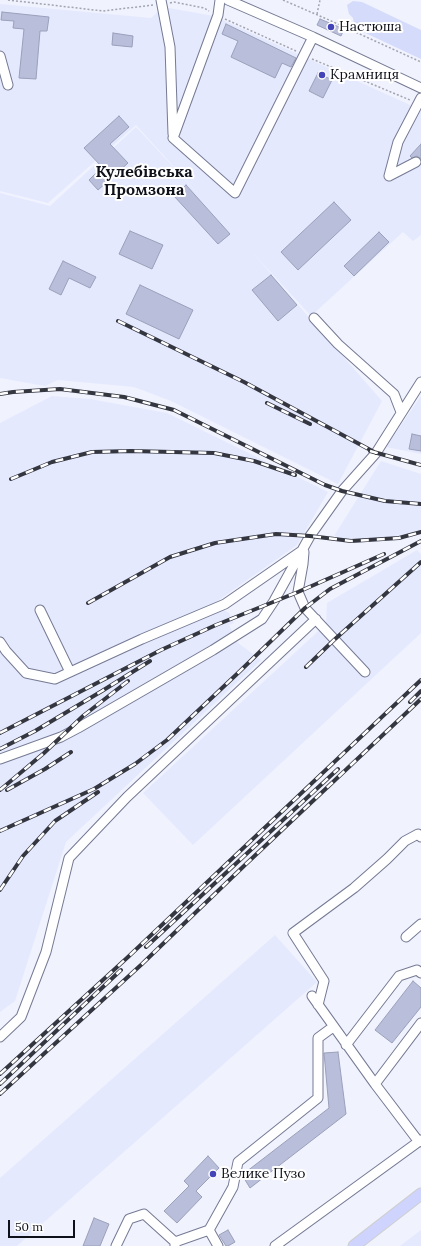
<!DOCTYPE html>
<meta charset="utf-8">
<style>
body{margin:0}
#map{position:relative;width:421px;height:1246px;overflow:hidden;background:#f0f2fe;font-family:Lora,serif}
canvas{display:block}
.scale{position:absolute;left:8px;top:1220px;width:67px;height:18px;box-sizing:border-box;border:2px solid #0f111a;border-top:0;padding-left:5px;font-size:12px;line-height:14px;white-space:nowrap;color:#0f111a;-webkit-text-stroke:3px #fff;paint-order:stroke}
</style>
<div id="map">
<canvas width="421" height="1246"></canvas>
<div class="scale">50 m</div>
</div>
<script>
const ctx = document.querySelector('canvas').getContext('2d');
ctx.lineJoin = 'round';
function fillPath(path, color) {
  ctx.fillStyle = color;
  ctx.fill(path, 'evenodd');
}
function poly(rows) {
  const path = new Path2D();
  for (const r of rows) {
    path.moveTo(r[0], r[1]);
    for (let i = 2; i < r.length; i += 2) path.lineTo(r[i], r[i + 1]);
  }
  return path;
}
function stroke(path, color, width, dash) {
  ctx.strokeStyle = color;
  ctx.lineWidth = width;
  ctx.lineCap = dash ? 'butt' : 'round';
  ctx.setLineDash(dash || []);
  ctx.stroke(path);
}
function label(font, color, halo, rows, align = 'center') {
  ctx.font = font + ' Lora,serif';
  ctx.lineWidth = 4;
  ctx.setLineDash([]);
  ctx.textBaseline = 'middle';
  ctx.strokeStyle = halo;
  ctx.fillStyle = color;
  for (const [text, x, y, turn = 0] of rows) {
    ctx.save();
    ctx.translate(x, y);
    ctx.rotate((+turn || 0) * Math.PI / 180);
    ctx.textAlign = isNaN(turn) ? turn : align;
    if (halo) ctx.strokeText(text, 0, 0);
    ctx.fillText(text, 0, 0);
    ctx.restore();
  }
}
fillPath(poly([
 [0,4,151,18,163,7,214,16,421,110,421,235,413,241,403,232,311,316,252,252,382,401,338,484,171,401,134,387,58,380,45,386,0,378,0,193,50,206,136,127,205,201,136,125,48,203,0,191],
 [52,396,90,399,167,413,328,492,297,545,213,604,229,613,234,623,229,625,238,643,261,660,66,842,15,1001,0,1012,0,423],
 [421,396,421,454,386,447,410,412],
 [381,461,421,474,421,530,403,535,375,538,348,539,334,536],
 [417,550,421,554,421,633,193,845,143,793,326,624,327,603],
 [275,935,317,982,17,1246,0,1246,0,1178],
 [421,1230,421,1246,400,1246]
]), '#e4e9fe');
fillPath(poly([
 [353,1,362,2,421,30,421,59,359,30,354,24,353,18,349,14,347,5]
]), '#d4dbfb');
const building = poly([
 [2,12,49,17,47,31,40,31,36,79,19,78,24,29,13,28,14,21,1,20,2,12],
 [320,19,344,29,341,36,317,25,320,19],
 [226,24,296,58,291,67,282,63,275,78,231,57,238,41,222,34,226,24],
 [113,33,133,36,132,47,112,45,113,33],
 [318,73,332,80,323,98,309,91,318,73],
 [119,116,129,127,110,144,128,163,98,190,89,180,102,167,84,148,119,116],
 [421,144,421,159,417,156,412,158,410,156,421,144],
 [186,185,230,234,218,244,174,196,186,185],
 [334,202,351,220,298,270,281,252,334,202],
 [130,231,163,245,152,269,119,254,130,231],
 [379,232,389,242,354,276,344,266,379,232],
 [63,261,96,277,90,288,69,278,61,295,49,289,63,261],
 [271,275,297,305,278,321,252,290,271,275],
 [140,285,193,310,179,339,126,314,140,285],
 [412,434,421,436,421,451,409,449,412,434],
 [413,981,421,988,421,1007,392,1043,375,1030,413,981],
 [338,1052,346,1114,250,1188,242,1175,329,1108,324,1053,338,1052],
 [208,1156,219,1168,196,1191,202,1197,177,1223,164,1211,189,1186,184,1181,208,1156],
 [94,1218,109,1224,100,1246,83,1246,94,1218],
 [228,1230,235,1242,228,1246,226,1246,219,1235,228,1230]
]);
fillPath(building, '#b9beda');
stroke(building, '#9ba0bb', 1);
const minor = poly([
 [161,0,170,47,173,134],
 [220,0,218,15,173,138,235,193,313,37],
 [228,0,313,37,421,88],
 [0,56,8,85],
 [389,176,398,142,421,98],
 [389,176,416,162],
 [314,318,338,344,394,394,401,412],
 [304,552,303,564,298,592,305,608,365,672],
 [40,610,70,672],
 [0,642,6,651,26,673,55,679,142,639,225,604,300,552],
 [0,759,61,737,78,728,213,650,262,619,274,601,310,536,342,491,376,453,421,382],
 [406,937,421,924],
 [312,996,375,1084,419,1142],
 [318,1005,324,981,293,933,354,888,387,859,405,841,418,834,421,837],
 [0,1037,21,1017,46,952,69,858,127,797,316,619],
 [346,1045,399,976,417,970,421,973],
 [375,1084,421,1023],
 [175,1242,209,1230],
 [116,1246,129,1219,144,1214,175,1242,175,1246],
 [218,1246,209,1230,233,1187,238,1162,318,1098,318,1038,333,1027],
 [275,1246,421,1140]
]);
const major = poly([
 [354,1246,421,1194]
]);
stroke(minor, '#757a93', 11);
stroke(major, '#cfcfd1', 13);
stroke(poly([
 [8,0,103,11,153,5],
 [283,0,329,20,421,62],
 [170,3,174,2,204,8,209,11],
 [317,14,320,0],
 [225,19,296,51],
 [312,59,410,100]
]), '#a2a4af', 1.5, [2, 2]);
stroke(minor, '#fff', 9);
stroke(major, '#ced4fe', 11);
const rail = poly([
 [118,321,244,382,376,453],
 [0,394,13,392,60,389,124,397,174,410,325,485,342,491,385,501,421,504],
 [267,403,310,424],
 [370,451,421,465],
 [11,479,52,462,92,452,131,451,214,453,254,461,295,475],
 [88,603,170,557,215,543,276,534,310,536,351,541,399,538,421,532],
 [306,667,334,640,421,562],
 [410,702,421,691],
 [0,733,161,650,216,625,298,592,384,554],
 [0,749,35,731,102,691,150,661],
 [0,790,44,753,83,716,128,681],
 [7,790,45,769,71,752],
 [0,831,94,789,135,764,167,740,238,673,305,608,330,589,421,541],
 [0,890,23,856,55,821,98,792],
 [146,947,338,769],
 [0,1074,128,957,421,680],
 [0,1084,121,970],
 [0,1094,142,964,246,864,421,699]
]);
stroke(rail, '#343640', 4);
stroke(rail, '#fff', 2.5, [8]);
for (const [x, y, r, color] of [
 [331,27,4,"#4444b9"],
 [322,75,4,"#4444b9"],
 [213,1174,4,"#4444b9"]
]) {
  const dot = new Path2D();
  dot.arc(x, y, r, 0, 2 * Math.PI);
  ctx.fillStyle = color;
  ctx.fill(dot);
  stroke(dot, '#fff', 1.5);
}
label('14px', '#0f111a', '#fff', [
 ["Настюша",339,27],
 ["Крамниця",330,75],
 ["Велике Пузо",221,1174]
], 'left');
label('bold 16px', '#0f111a', '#fff', [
 ["Кулебівська",144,172],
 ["Промзона",144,190]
]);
</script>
